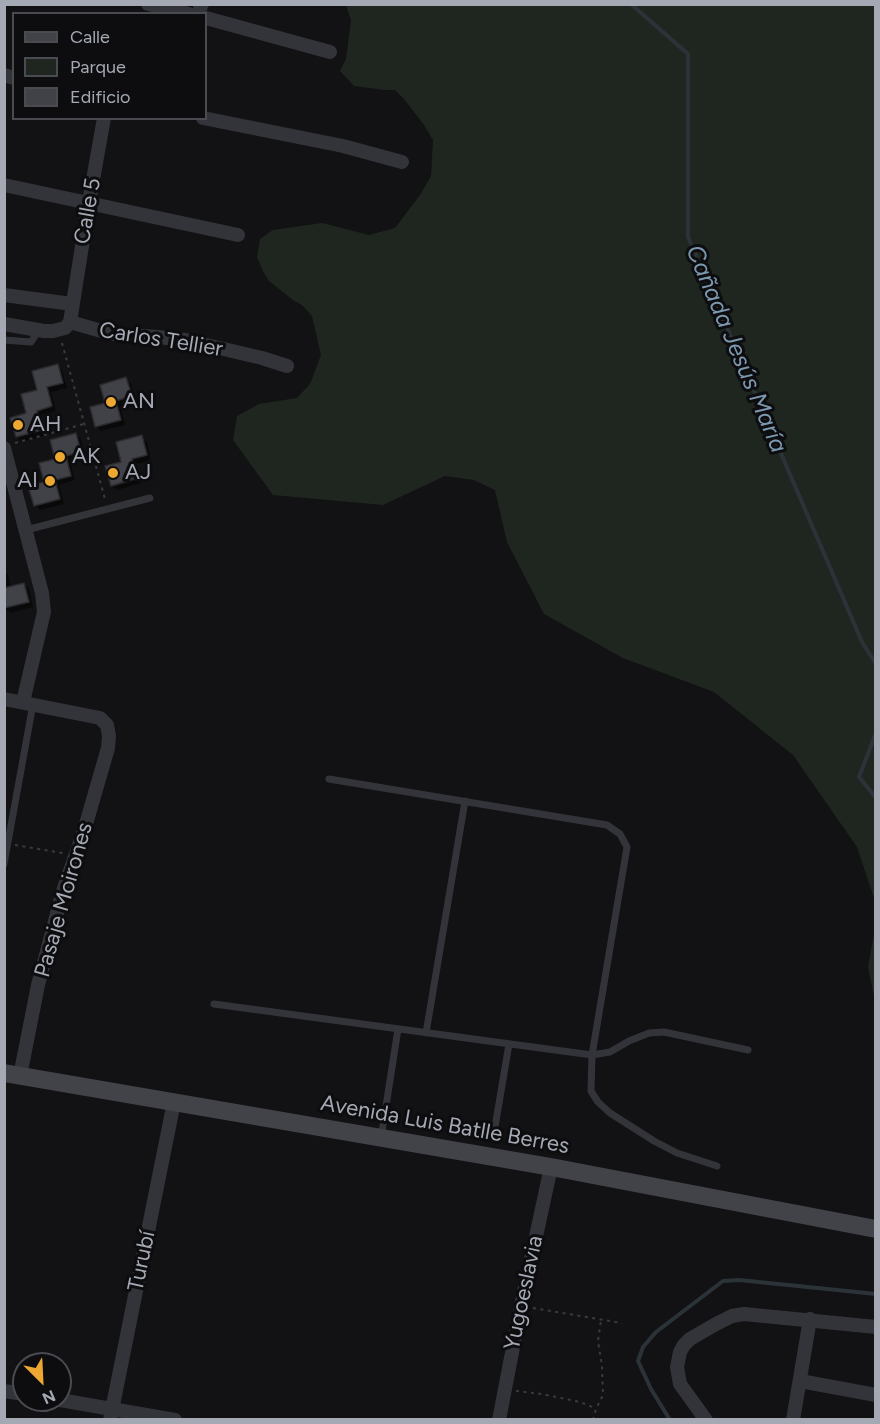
<!DOCTYPE html>
<meta charset="utf-8">
<style>
body{margin:0}
#map{position:relative;width:880px;height:1424px;overflow:hidden;background:#121214;font-family:Figtree,sans-serif}
canvas{display:block}
.frame{position:absolute;inset:0;border:6px solid #a4a9b4;pointer-events:none}
.legend{position:absolute;left:12px;top:12px;width:195px;height:108px;box-sizing:border-box;background:#0d0d0f;border:2px solid #494b51;margin:0;padding:8px 10px;list-style:none;font-size:18px;color:#a4a9b4}
.legend li{display:flex;align-items:center;gap:12px;height:30px}
.legend b{width:30px;border:2px solid #494b51}
.north{position:absolute;left:12px;top:1352px;width:60px;height:60px;box-sizing:border-box;background:#0d0d0f;border:2px solid #494b51;border-radius:50%;rotate:156deg;font-size:16px;font-weight:700;line-height:24px;text-align:center;color:#a4a9b4}
.north::after{content:'';display:block;margin:auto;width:21px;height:27px;background:#eda831;clip-path:polygon(50% 0,100% 100%,50% 72%,0 100%)}
</style>
<div id="map">
<canvas width="880" height="1424"></canvas>
<div class="frame"></div>
<ul class="legend">
<li><b style="height:8px;background:#414349"></b>Calle</li>
<li><b style="height:16px;background:#1f261f"></b>Parque</li>
<li><b style="height:16px;background:#414247"></b>Edificio</li>
</ul>
<div class="north">N</div>
</div>
<script>
const ctx = document.querySelector('canvas').getContext('2d');
ctx.lineJoin = 'round';
function fillPath(path, color) {
  ctx.fillStyle = color;
  ctx.fill(path, 'evenodd');
}
function poly(rows) {
  const path = new Path2D();
  for (const r of rows) {
    path.moveTo(r[0], r[1]);
    for (let i = 2; i < r.length; i += 2) path.lineTo(r[i], r[i + 1]);
  }
  return path;
}
function stroke(path, color, width, dash) {
  ctx.strokeStyle = color;
  ctx.lineWidth = width;
  ctx.lineCap = dash ? 'butt' : 'round';
  ctx.setLineDash(dash || []);
  ctx.stroke(path);
}
function label(font, color, halo, rows, align = 'center') {
  ctx.font = font + ' Figtree,sans-serif';
  ctx.lineWidth = 6;
  ctx.setLineDash([]);
  ctx.textBaseline = 'middle';
  ctx.strokeStyle = halo;
  ctx.fillStyle = color;
  for (const [text, x, y, turn = 0] of rows) {
    ctx.save();
    ctx.translate(x, y);
    ctx.rotate((+turn || 0) * Math.PI / 180);
    ctx.textAlign = isNaN(turn) ? turn : align;
    if (halo) ctx.strokeText(text, 0, 0);
    ctx.fillText(text, 0, 0);
    ctx.restore();
  }
}
fillPath(poly([
 [346,5,875,5,875,901,857,847,793,755,714,692,623,658,544,614,507,542,495,490,474,480,445,476,383,505,273,495,233,440,237,416,259,404,297,398,310,384,321,355,312,316,302,305,293,300,268,280,263,271,257,257,260,239,273,230,322,223,369,235,395,228,420,195,431,176,433,140,424,125,404,99,395,90,384,90,354,86,340,71,346,59,351,20],
 [875,928,875,1001,868,967]
]), '#1f261f');
fillPath(poly([
 [57,365,62,370,67,388,51,392,56,411,41,415,46,435,22,442,17,437,39,391],
 [126,379,131,384,136,401,120,406,125,425,101,431,96,426],
 [76,434,81,439,85,457,70,461,75,480,59,485,64,504,40,510,35,505,57,460],
 [142,437,147,442,151,460,136,464,139,476,113,484,113,486,112,485,123,463],
 [140,479,141,483,117,490,113,487],
 [4,571,8,574,11,588,24,584,29,589,33,607,10,613,5,608]
]), '#0007');
stroke(poly([
 [631,4,688,54,688,237,862,642,876,664],
 [876,733,859,777,876,798],
 [670,1420,651,1389,638,1361,643,1347,656,1332,723,1281,739,1280,876,1294]
]), '#2b3339', 4);
const building = poly([
 [58,364,63,383,47,387,52,406,37,411,42,430,16,437,10,418,26,413,21,394,37,390,32,371,58,364],
 [126,377,132,396,116,401,121,420,95,427,90,407,105,403,100,385,126,377],
 [76,433,81,452,66,456,71,476,55,480,60,499,34,506,28,486,44,482,39,463,55,459,50,440,76,433],
 [142,435,147,455,132,459,137,478,111,486,105,466,121,462,116,442,142,435],
 [24,583,29,602,4,608,4,588,24,583]
]);
fillPath(building, '#414247');
stroke(building, '#2c2c30', 1.5);
stroke(poly([
 [62,343,105,499],
 [15,443,84,424],
 [15,845,63,853],
 [533,1308,622,1323],
 [516,1391,542,1394,580,1402,595,1408],
 [593,1420,596,1409,603,1395,602,1366,598,1341,601,1320]
]), '#393b40', 2, [3, 4.5]);
stroke(poly([
 [4,340,31,342,39,330],
 [26,530,150,498],
 [329,779,607,825,620,834,627,847,592,1055,591,1091,598,1102,610,1113,654,1141,677,1153,717,1166],
 [4,864,33,704],
 [214,1004,592,1055,610,1052,629,1041,649,1033,664,1032,748,1050],
 [426,1033,465,801],
 [495,1127,509,1044],
 [381,1138,398,1029]
]), '#333439', 7);
stroke(poly([
 [148,4,189,14],
 [198,14,202,4],
 [206,18,330,52],
 [4,75,14,78],
 [203,118,343,146,402,162],
 [4,185,238,235],
 [4,295,72,304],
 [70,322,112,334,158,337,185,340,262,358,287,366],
 [4,324,44,331,53,331,65,328,70,322,89,202,104,118],
 [4,448,42,593,44,612,23,702],
 [4,699,100,718,107,725,109,736,108,748,84,831,63,891,38,985,20,1076],
 [800,1381,876,1395],
 [4,1391,24,1394],
 [60,1400,175,1420],
 [110,1420,174,1102],
 [499,1420,521,1306,551,1167],
 [706,1420,680,1384,677,1367,680,1352,684,1345,690,1339,716,1324,732,1316,744,1314,876,1327],
 [793,1420,810,1319]
]), '#333439', 14);
stroke(poly([
 [4,1073,551,1167,876,1229]
]), '#414349', 18);
for (const [x, y, r, color] of [
 [111,402,6,"#eda831"],
 [18,425,6,"#eda831"],
 [60,457,6,"#eda831"],
 [113,473,6,"#eda831"],
 [50,481,6,"#eda831"]
]) {
  const dot = new Path2D();
  dot.arc(x, y, r, 0, 2 * Math.PI);
  ctx.fillStyle = color;
  ctx.fill(dot);
  stroke(dot, '#0d0d0f', 2);
}
label('22px', '#a4a9b4', '#0d0d0f', [
 ["Calle 5",88,211,-80],
 ["Carlos Tellier",161,340,9],
 ["Pasaje Moirones",64,900,-74],
 ["Avenida Luis Batlle Berres",445,1125,10],
 ["Turubí",142,1261,-78],
 ["Yugoeslavia",524,1293,-78]
]);
label('22px', '#a4a9b4', '#0d0d0f', [
 ["AN",123,402],
 ["AH",30,425],
 ["AK",72,457],
 ["AJ",125,473],
 ["AI",38,481,"right"]
], 'left');
label('italic 24px', '#7b98af', '#0d0d0f', [
 ["Cañada Jesús María",736,349,67]
]);
</script>
